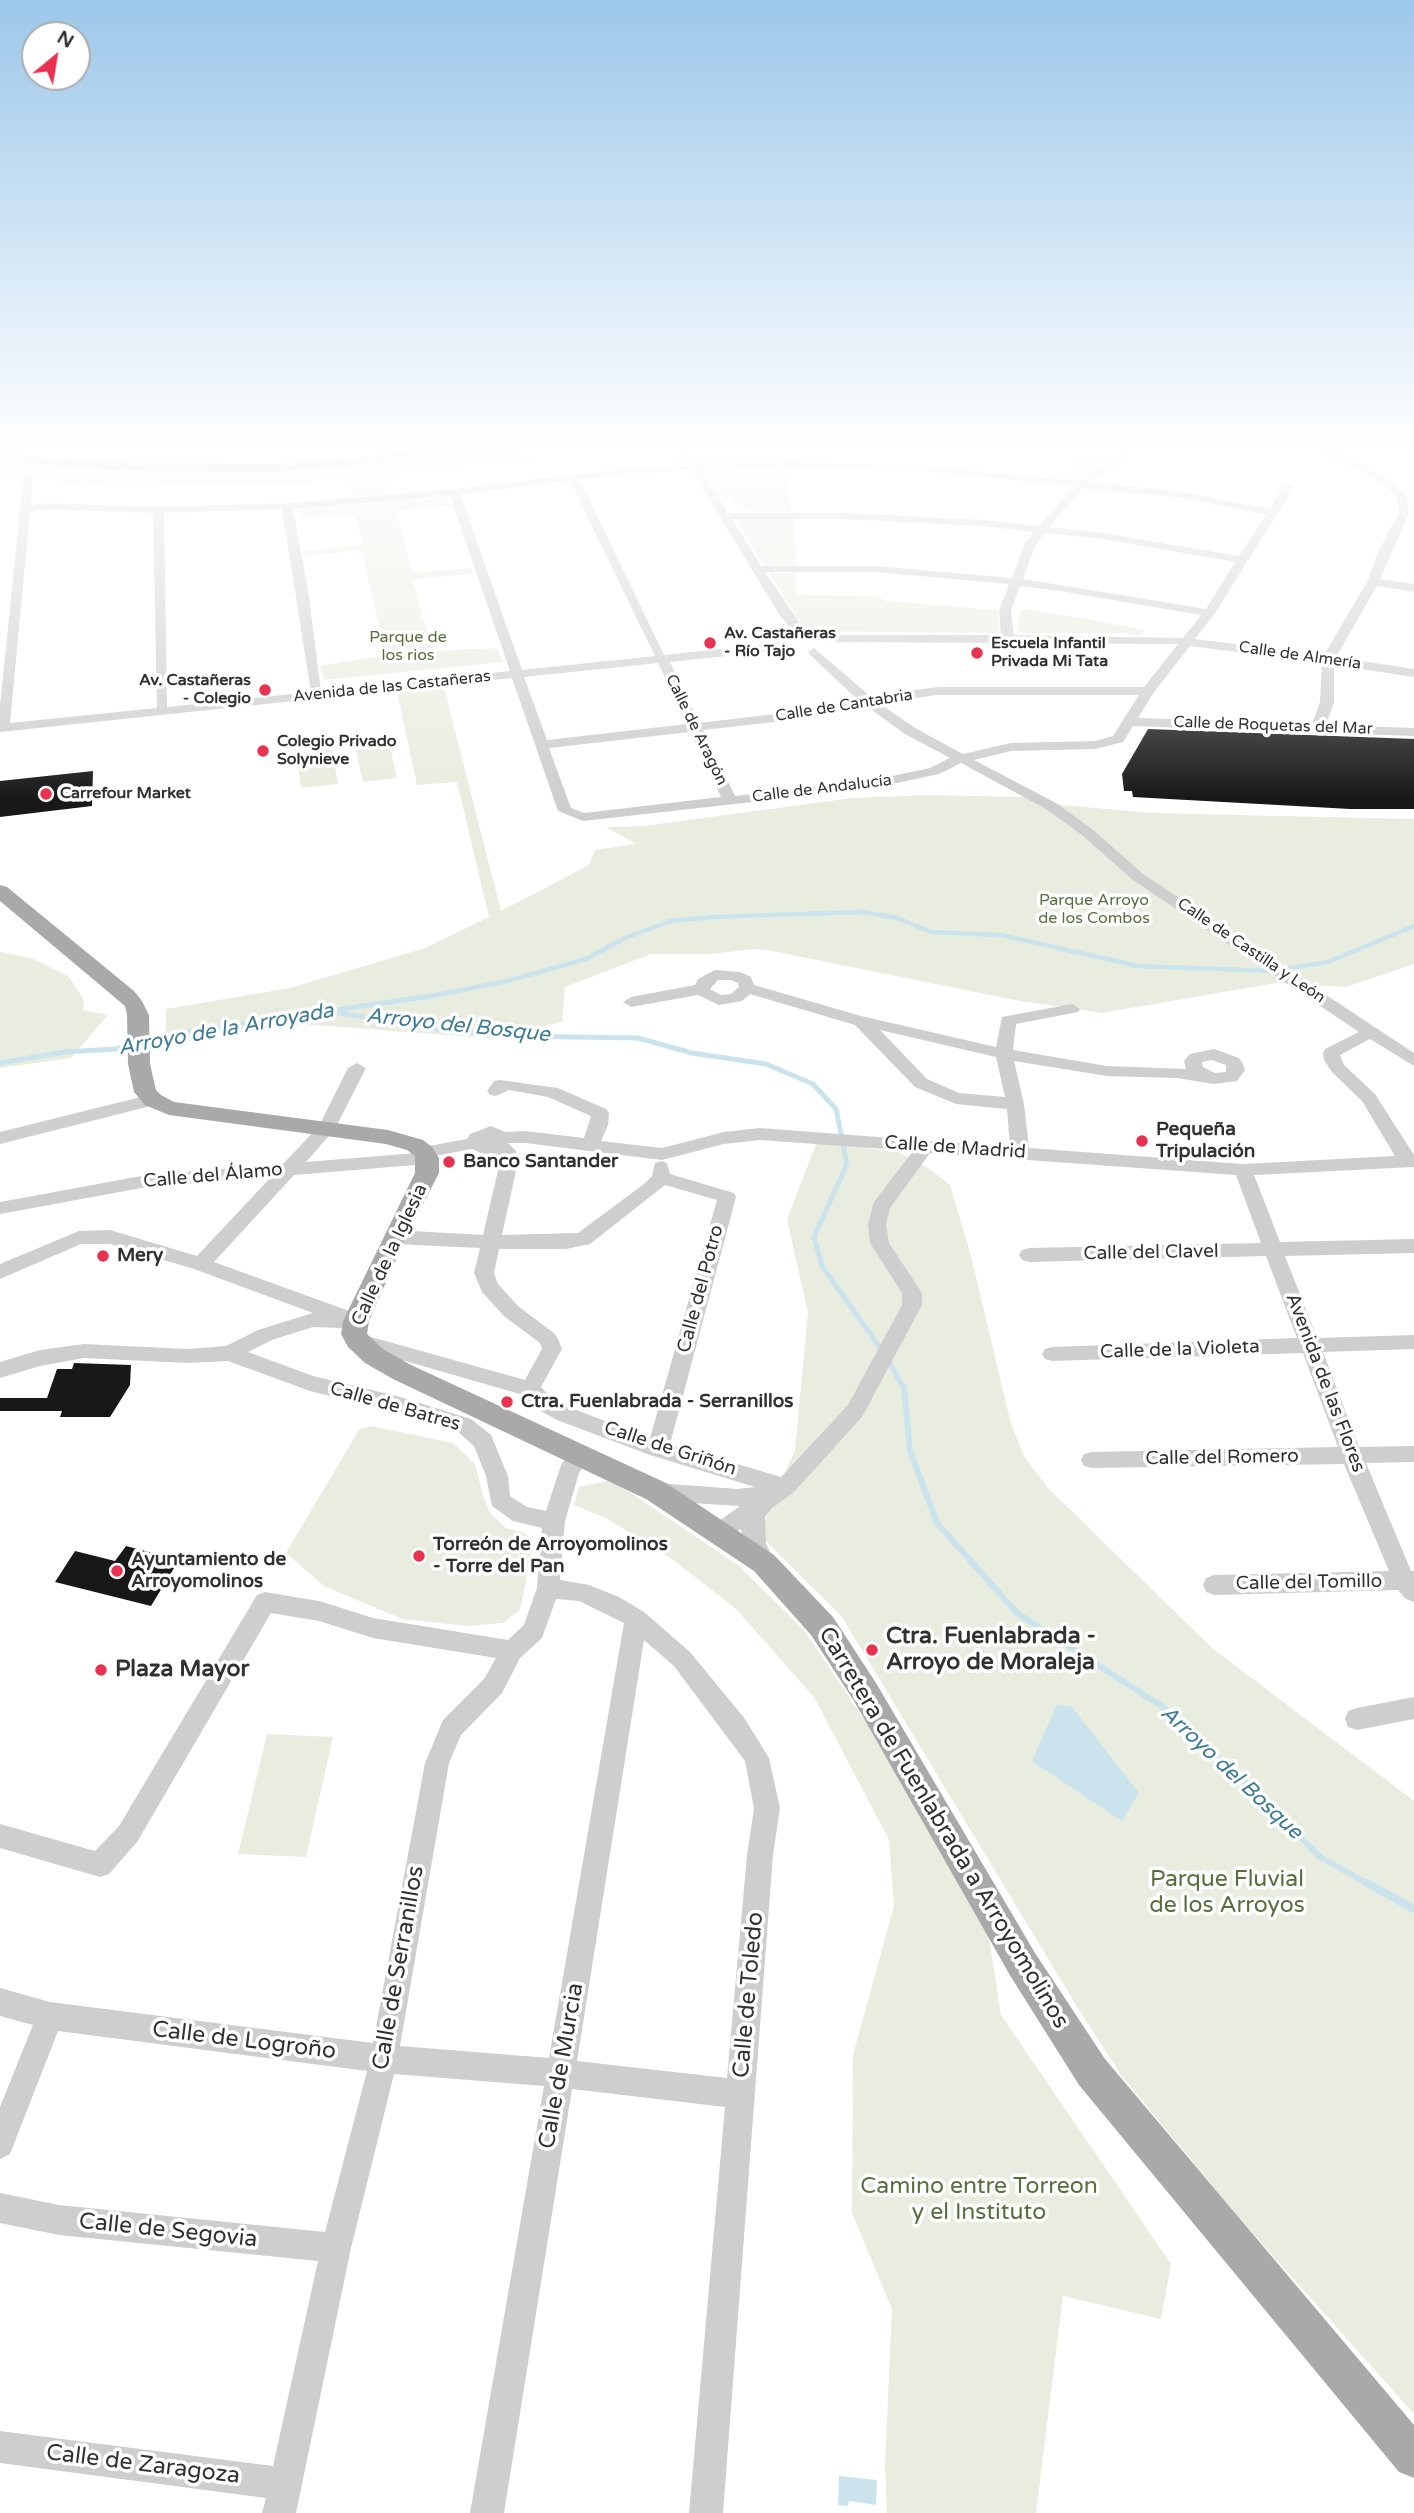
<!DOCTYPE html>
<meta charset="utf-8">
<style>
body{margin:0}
#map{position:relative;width:1414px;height:2513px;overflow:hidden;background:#fff;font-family:"Varela Round",sans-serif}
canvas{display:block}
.north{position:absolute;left:21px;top:21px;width:70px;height:70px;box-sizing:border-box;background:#fff;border:2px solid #adadad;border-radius:50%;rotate:30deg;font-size:19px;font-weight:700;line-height:28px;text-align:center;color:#313131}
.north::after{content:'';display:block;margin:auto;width:24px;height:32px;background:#e83250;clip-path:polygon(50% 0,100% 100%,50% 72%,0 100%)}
</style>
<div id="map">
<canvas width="1414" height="2513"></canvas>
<div class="north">N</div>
</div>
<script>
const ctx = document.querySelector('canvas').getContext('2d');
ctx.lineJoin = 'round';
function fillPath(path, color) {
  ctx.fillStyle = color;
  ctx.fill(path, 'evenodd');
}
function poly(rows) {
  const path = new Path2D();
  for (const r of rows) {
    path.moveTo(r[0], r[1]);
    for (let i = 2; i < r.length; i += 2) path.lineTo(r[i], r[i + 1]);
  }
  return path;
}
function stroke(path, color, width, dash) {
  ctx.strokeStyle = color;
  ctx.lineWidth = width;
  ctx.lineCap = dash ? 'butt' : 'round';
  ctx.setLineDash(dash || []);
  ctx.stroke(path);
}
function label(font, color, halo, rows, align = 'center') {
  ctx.font = font + ' "Varela Round",sans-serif';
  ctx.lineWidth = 7;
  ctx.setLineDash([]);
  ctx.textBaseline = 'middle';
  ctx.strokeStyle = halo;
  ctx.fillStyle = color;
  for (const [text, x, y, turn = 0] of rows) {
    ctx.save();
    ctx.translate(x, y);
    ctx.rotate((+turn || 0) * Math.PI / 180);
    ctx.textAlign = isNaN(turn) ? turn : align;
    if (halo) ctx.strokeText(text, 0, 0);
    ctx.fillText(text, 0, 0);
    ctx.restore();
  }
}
fillPath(poly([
 [543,447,673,447,682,465,653,447,566,455,392,474,384,485,384,496,356,498,351,487,338,479,270,484,111,485,0,476,0,461,142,471,245,471,388,463],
 [691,447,784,447,785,462,703,463],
 [954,447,1136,447,1119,452,1073,448,1073,454,1108,457,1077,479,1069,478,1076,457],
 [786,469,791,512,748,511,724,496,709,471],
 [447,497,450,506,396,511,412,573,471,568,473,573,413,580,424,622,435,651,497,648,503,662,324,680,320,666,386,655,362,551,303,556,302,551,363,545,355,514,300,519,297,509],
 [794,518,796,566,764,565,736,519],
 [769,573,795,573,797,595,877,596,885,601,998,610,999,633,813,631,801,624],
 [1021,609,1088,619,1145,630,1140,635,1131,635,1130,633,1024,633,1017,630],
 [444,688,501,911,589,865,595,850,636,844,606,827,644,826,852,798,927,795,1023,797,1063,805,1152,813,1414,819,1414,964,1346,987,1276,983,1102,1013,1015,1000,772,951,754,949,710,954,651,954,565,987,562,1022,488,1038,314,1025,221,1031,165,1049,166,1009,290,988,425,948,489,917,457,782,417,785,397,692],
 [389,742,397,778,363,782,355,746],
 [332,749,338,784,301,788,297,753],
 [0,952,31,958,69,977,84,1000,83,1010,108,1015,71,1058,0,1068],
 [817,1142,898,1152,928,1168,950,1185,971,1256,1011,1424,1025,1458,1048,1488,1212,1648,1414,1801,1414,2414,1241,2220,1121,2075,1079,2010,842,1617,759,1534,795,1450,808,1312,787,1219],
 [371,1426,453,1443,475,1464,484,1499,491,1514,506,1528,523,1532,534,1541,520,1610,503,1623,467,1626,402,1619,324,1586,286,1553,359,1430],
 [612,1480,739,1566,804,1630,869,1727,989,1938,1001,2015,1171,2264,1161,2319,1063,2296,1036,2513,887,2513,885,2466,892,2309,852,2213,853,2055,894,1906,889,1840,814,1697,735,1608,672,1559,606,1518,574,1505,579,1487],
 [267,1734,333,1737,306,1857,238,1854]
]), '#e8eddf');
fillPath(poly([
 [1057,1704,1072,1707,1139,1793,1122,1821,1032,1761],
 [839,2476,877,2480,876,2505,849,2501,848,2506,838,2505]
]), '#cbe3ed');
stroke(poly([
 [1290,968,1328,962,1414,926],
 [422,998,507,981,586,959,625,938,671,921,711,917,863,912,897,918,931,932,1001,935,1138,966,1271,971]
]), '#cbe3ed', 4.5);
stroke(poly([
 [334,1012,443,1030,510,1036,638,1038,692,1053,766,1064,813,1084,836,1109,847,1164,814,1237,822,1266,883,1352],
 [144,1042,189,1032,430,996],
 [0,1063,64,1052,116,1049,135,1044],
 [888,1360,904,1389]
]), '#cbe3ed', 5);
stroke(poly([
 [904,1387,910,1451,937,1523,1017,1613,1163,1707,1256,1792,1320,1857,1370,1885]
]), '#cbe3ed', 6);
stroke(poly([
 [1367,1883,1414,1909]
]), '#cbe3ed', 8);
fillPath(poly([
 [1148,729,1414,739,1414,809,1350,809,1133,797,1132,791,1124,791,1122,774],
 [93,771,92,806,0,817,0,781],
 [74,1363,131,1365,130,1385,110,1417,60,1417,62,1411,0,1411,0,1398,47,1398,57,1369,72,1369],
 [126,1546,179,1560,151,1606,55,1582,75,1551,115,1561]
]), '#181818');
fillPath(poly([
 [677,447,687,447,698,464,766,462,919,465,1079,481,1126,450,1131,453,1130,455,1091,482,1183,492,1269,509,1284,486,1292,486,1293,488,1215,613,1195,639,1324,655,1367,582,1379,550,1399,513,1397,498,1389,489,1360,471,1311,447,1325,447,1368,467,1397,485,1407,497,1409,513,1380,579,1414,584,1414,592,1377,586,1336,657,1414,669,1414,677,1334,665,1334,702,1326,725,1414,728,1414,736,1133,726,1123,742,1095,749,1011,751,974,760,1056,803,1092,829,1143,874,1414,1053,1414,1066,1370,1039,1340,1055,1344,1065,1375,1094,1414,1155,1414,1167,1254,1175,1280,1242,1414,1239,1414,1253,1285,1256,1317,1338,1414,1335,1414,1349,1323,1352,1359,1447,1414,1446,1414,1462,1366,1463,1411,1571,1414,1571,1414,1602,1406,1599,1398,1590,1214,1595,1206,1592,1203,1585,1206,1578,1214,1575,1389,1571,1344,1464,1092,1468,1084,1466,1081,1460,1084,1454,1092,1452,1338,1447,1303,1353,1052,1361,1045,1359,1042,1354,1045,1349,1052,1347,1297,1338,1266,1256,1029,1262,1022,1260,1019,1255,1022,1250,1029,1248,1261,1243,1236,1175,930,1153,890,1208,886,1224,889,1243,922,1293,922,1305,862,1417,793,1493,772,1508,765,1517,766,1543,775,1563,772,1570,764,1572,756,1570,744,1543,741,1529,720,1541,712,1538,709,1532,712,1526,740,1506,658,1501,650,1498,647,1492,650,1486,658,1483,737,1489,755,1487,650,1455,557,1420,537,1409,523,1395,350,1345,347,1340,350,1335,357,1333,525,1380,542,1349,540,1343,504,1316,482,1292,474,1273,480,1248,394,1244,387,1242,384,1237,387,1232,394,1230,483,1235,499,1166,498,1154,483,1154,472,1149,435,1156,433,1162,427,1164,294,1175,214,1262,363,1316,366,1321,363,1326,356,1328,347,1326,340,1328,313,1327,272,1340,248,1352,313,1376,397,1396,471,1419,491,1435,508,1476,510,1496,527,1507,546,1511,561,1465,572,1449,580,1447,588,1449,591,1455,579,1473,565,1521,560,1580,589,1585,619,1597,644,1612,690,1652,745,1719,769,1758,780,1808,773,1855,723,2513,689,2513,725,2107,572,2089,504,2513,470,2513,544,2086,394,2074,351,2248,296,2513,262,2513,266,2498,0,2463,0,2431,273,2466,318,2261,59,2235,0,2223,0,2193,59,2205,325,2232,367,2071,58,2031,10,2154,0,2159,0,2107,33,2025,0,2016,0,1988,50,2002,373,2043,425,1763,443,1720,484,1679,496,1658,373,1638,319,1621,271,1613,137,1842,109,1874,100,1877,0,1848,0,1824,95,1851,119,1826,257,1595,265,1592,319,1601,373,1618,508,1640,524,1625,537,1588,542,1528,513,1521,492,1506,486,1476,474,1446,457,1431,397,1412,310,1391,228,1361,188,1363,84,1358,40,1366,0,1378,0,1362,40,1350,84,1344,188,1349,226,1346,258,1330,313,1313,194,1269,110,1244,81,1244,0,1279,0,1264,79,1231,110,1230,197,1256,271,1177,147,1187,0,1214,0,1202,147,1175,283,1164,319,1126,348,1068,357,1063,366,1068,335,1129,306,1162,416,1153,418,1148,467,1139,470,1134,491,1126,505,1132,525,1131,584,1138,591,1116,548,1097,509,1090,496,1096,490,1095,487,1091,490,1087,494,1081,500,1080,558,1088,606,1109,609,1113,608,1125,601,1141,662,1148,724,1132,760,1128,1010,1147,1007,1109,956,1104,915,1087,855,1025,750,994,742,1001,719,1005,698,995,631,1007,623,1002,631,997,695,985,698,979,715,970,740,972,751,977,754,985,861,1016,996,1047,1002,1017,1072,1004,1080,1009,1078,1012,1016,1024,1013,1050,1107,1066,1186,1069,1184,1061,1190,1054,1214,1049,1239,1058,1242,1062,1245,1070,1237,1081,1213,1084,1177,1078,1107,1076,1014,1061,1024,1104,1029,1148,1243,1164,1395,1156,1362,1101,1332,1072,1324,1060,1323,1053,1325,1049,1359,1032,1133,880,1082,835,1046,809,961,763,939,774,869,789,583,821,558,811,512,678,0,732,0,705,24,473,33,475,31,505,43,503,158,507,287,503,454,489,635,467,688,465,677,447],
 [766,468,919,471,1074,486,1039,526,983,520,844,513,728,513,702,471,766,468],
 [692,471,779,614,795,634,805,631,765,572,875,572,1009,584,999,611,1001,635,827,635,827,641,831,642,1178,644,1144,687,937,687,870,696,814,648,808,652,810,655,857,699,774,714,699,723,670,662,784,650,790,646,784,642,664,655,580,480,635,473,692,471],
 [570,481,655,656,522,670,460,494,570,481],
 [1084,488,1183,498,1266,515,1239,556,1103,533,1049,527,1084,488],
 [450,496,510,671,321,691,308,590,293,509,450,496],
 [43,509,153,513,157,708,10,723,30,511,43,509],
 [282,509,311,692,167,707,164,513,282,509],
 [732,519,844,519,983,526,1034,532,1025,543,1012,578,875,566,761,566,732,519],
 [1045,533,1103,539,1235,562,1206,609,1023,579,1036,544,1045,533],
 [1020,586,1060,591,1201,615,1183,638,1014,635,1011,611,1020,586],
 [1190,646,1322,663,1320,702,1312,724,1138,718,1154,692,1190,646],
 [658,663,687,724,547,740,524,677,658,663],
 [937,695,1139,695,1113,736,1095,741,1011,743,963,754,915,728,879,703,937,695],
 [865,705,905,734,950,758,930,768,869,781,735,796,703,730,774,722,865,705],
 [690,732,721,797,584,813,571,808,549,748,690,732],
 [718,980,731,980,738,983,739,987,731,994,721,995,710,989,718,980],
 [880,1030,996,1057,1005,1097,959,1093,927,1079,880,1030],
 [1212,1060,1226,1065,1226,1072,1215,1073,1203,1067,1202,1062,1212,1060],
 [760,1140,913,1151,874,1202,868,1224,870,1243,902,1293,902,1305,848,1405,781,1477,670,1444,736,1197,734,1193,670,1174,667,1163,661,1161,655,1163,652,1176,644,1184,578,1233,502,1235,517,1166,516,1151,508,1143,525,1143,662,1160,724,1144,760,1140],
 [665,1185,717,1200,650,1438,571,1408,551,1397,541,1387,562,1349,558,1339,555,1334,518,1306,498,1284,494,1273,499,1249,566,1249,590,1244,665,1185],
 [556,1599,579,1601,624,1623,549,2058,400,2046,449,1763,461,1735,502,1693,520,1658,542,1638,556,1599],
 [644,1640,674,1666,745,1761,754,1808,747,1855,727,2078,577,2061,644,1640],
 [153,1094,159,1096,162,1100,159,1104,0,1144,0,1132,153,1094],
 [1414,1697,1414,1719,1357,1730,1348,1727,1345,1719,1348,1711,1357,1708,1414,1697]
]), '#cecece');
fillPath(poly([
 [467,447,521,447,515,451,275,472,141,471,0,462,0,454,141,463,275,464,467,447],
 [0,885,7,887,134,991,142,1001,149,1015,150,1064,156,1090,161,1095,174,1102,388,1130,423,1140,432,1147,439,1158,439,1173,406,1237,369,1321,367,1334,383,1349,411,1365,666,1483,774,1555,833,1617,876,1683,1035,1953,1105,2059,1414,2425,1414,2478,1399,2472,1079,2085,1011,1977,854,1701,811,1635,754,1571,646,1499,393,1379,365,1363,348,1347,341,1334,343,1321,415,1173,415,1156,407,1150,386,1144,169,1115,145,1105,134,1092,128,1064,127,1015,125,1006,0,901,0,885]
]), '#a9a9a9');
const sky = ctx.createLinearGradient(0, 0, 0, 799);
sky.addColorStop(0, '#9cc7ea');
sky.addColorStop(0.56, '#fff');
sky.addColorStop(1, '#ffffff00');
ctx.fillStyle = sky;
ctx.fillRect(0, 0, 1414, 799);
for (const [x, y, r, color] of [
 [710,643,7,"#e83250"],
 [977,653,7,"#e83250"],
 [265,690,7,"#e83250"],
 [263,751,7,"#e83250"],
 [46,794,7,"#e83250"],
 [1142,1141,7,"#e83250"],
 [449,1162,7,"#e83250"],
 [103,1256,7,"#e83250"],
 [507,1402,7,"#e83250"],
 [419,1556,7,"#e83250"],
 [117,1571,7,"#e83250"],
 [872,1650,7,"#e83250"],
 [101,1670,7,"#e83250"]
]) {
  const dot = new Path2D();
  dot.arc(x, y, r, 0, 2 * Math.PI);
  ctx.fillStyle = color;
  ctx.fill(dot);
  stroke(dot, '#fff', 2.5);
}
label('bold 16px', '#313131', '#fff', [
 ["Av. Castañeras",724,634],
 ["- Río Tajo",724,652],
 ["Escuela Infantil",991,644],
 ["Privada Mi Tata",991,662],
 ["Av. Castañeras",251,681,"right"],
 ["- Colegio",251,699,"right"],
 ["Colegio Privado",277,742],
 ["Solynieve",277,760],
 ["Carrefour Market",60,794]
], 'left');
label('16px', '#586e3d', '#fff', [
 ["Parque de",408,638],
 ["los rios",408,656],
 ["Parque Arroyo",1094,901],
 ["de los Combos",1094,919]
]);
label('16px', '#313131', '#fff', [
 ["Calle de Almería",1300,656,8],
 ["Avenida de las Castañeras",392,687,-6],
 ["Calle de Cantabria",844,706,-9],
 ["Calle de Roquetas del Mar",1273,726,2],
 ["Calle de Aragón",696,730,64],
 ["Calle de Andalucía",822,789,-7],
 ["Calle de Castilla y León",1251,951,34]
]);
label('bold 19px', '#313131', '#fff', [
 ["Pequeña",1156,1130],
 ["Tripulación",1156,1152],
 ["Banco Santander",463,1162],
 ["Mery",117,1256],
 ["Ctra. Fuenlabrada - Serranillos",521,1402],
 ["Torreón de Arroyomolinos",433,1545],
 ["- Torre del Pan",433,1567],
 ["Ayuntamiento de",131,1560],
 ["Arroyomolinos",131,1582]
], 'left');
label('19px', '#313131', '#fff', [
 ["Calle de Madrid",955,1148,4],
 ["Calle del Álamo",213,1176,-5],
 ["Calle del Clavel",1151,1253,-1],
 ["Calle de la Iglesia",390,1255,-65],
 ["Calle del Potro",701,1289,-75],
 ["Calle de la Violeta",1180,1350,-2],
 ["Avenida de las Flores",1325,1383,69],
 ["Calle de Batres",395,1407,16],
 ["Calle de Griñón",670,1449,18],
 ["Calle del Romero",1222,1458,-1],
 ["Calle del Tomillo",1309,1583,-1]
]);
label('italic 21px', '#3c7a95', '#fff', [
 ["Arroyo del Bosque",458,1026,6],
 ["Arroyo de la Arroyada",226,1030,-10],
 ["Arroyo del Bosque",1231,1773,43]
]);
label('bold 23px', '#313131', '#fff', [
 ["Ctra. Fuenlabrada -",886,1637],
 ["Arroyo de Moraleja",886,1663],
 ["Plaza Mayor",115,1670]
], 'left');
label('23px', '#313131', '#fff', [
 ["Carretera de Fuenlabrada a Arroyomolinos",943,1828,59],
 ["Calle de Serranillos",399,1968,-80],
 ["Calle de Toledo",749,1995,-85],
 ["Calle de Logroño",244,2041,7],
 ["Calle de Murcia",562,2066,-80],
 ["Calle de Segovia",168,2231,6],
 ["Calle de Zaragoza",143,2465,7]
]);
label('23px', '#586e3d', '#fff', [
 ["Parque Fluvial",1227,1880],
 ["de los Arroyos",1227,1906],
 ["Camino entre Torreon",979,2187],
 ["y el Instituto",979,2213]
]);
</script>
